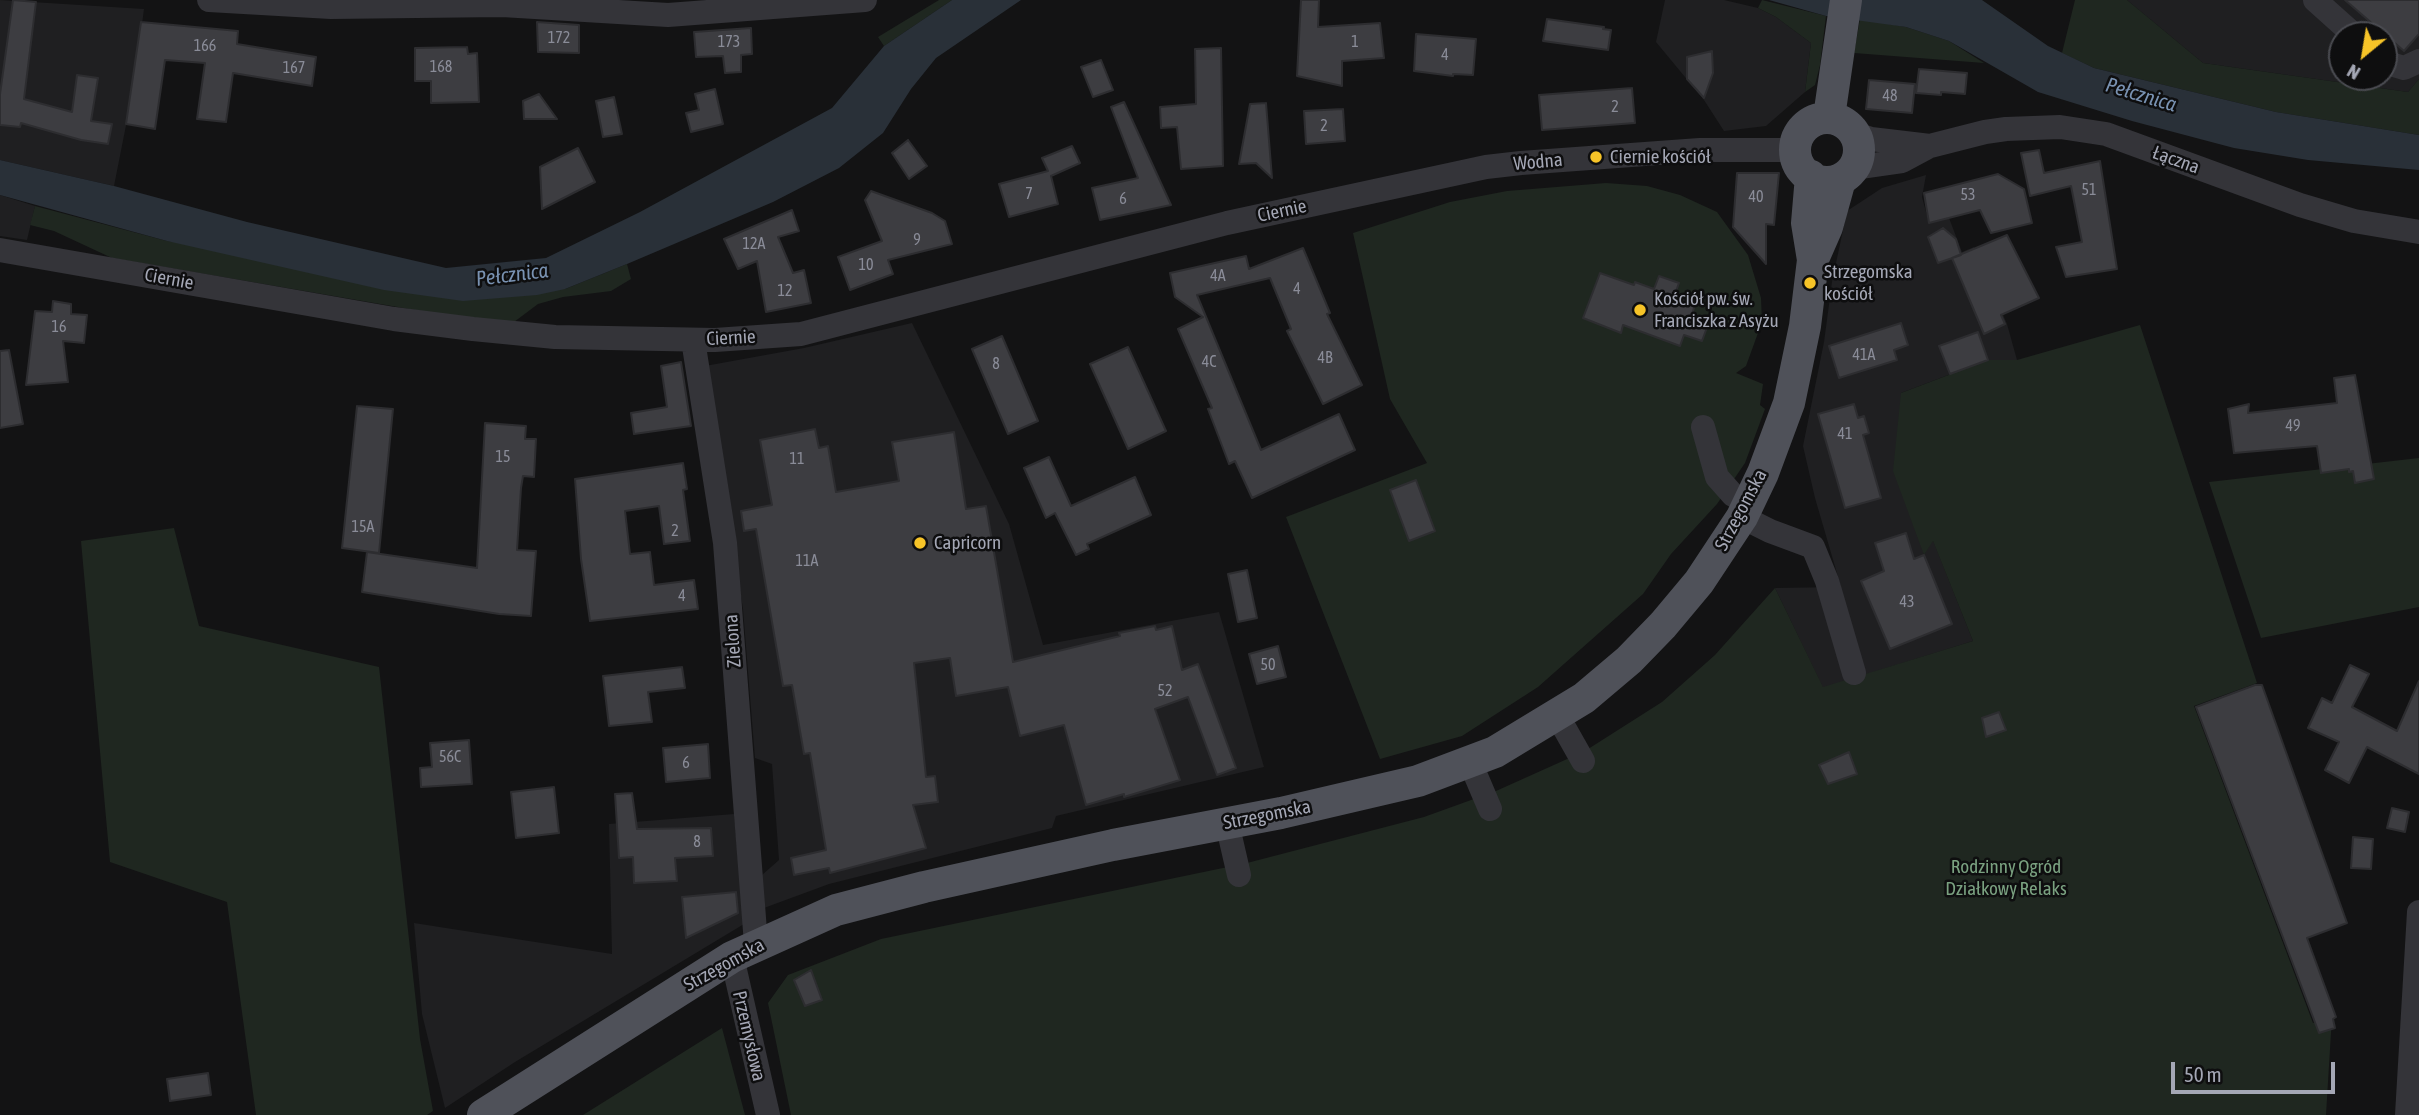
<!DOCTYPE html>
<meta charset="utf-8">
<style>
body{margin:0}
#map{position:relative;width:2419px;height:1115px;overflow:hidden;background:#131314;font-family:"Asap Condensed",sans-serif}
canvas{display:block}
.north{position:absolute;left:2328px;top:21px;width:70px;height:70px;box-sizing:border-box;background:#0e0e0f;border:2px solid #4a4b51;border-radius:50%;rotate:210deg;font-size:19px;font-weight:700;line-height:28px;text-align:center;color:#a4a7b5}
.north::after{content:'';display:block;margin:auto;width:24px;height:32px;background:#f7c428;clip-path:polygon(50% 0,100% 100%,50% 72%,0 100%)}
.scale{position:absolute;left:2171px;top:1062px;width:164px;height:32px;box-sizing:border-box;border:4px solid #a4a7b5;border-top:0;padding-left:9px;font-size:21px;line-height:24px;white-space:nowrap;color:#a4a7b5;-webkit-text-stroke:5px #0e0e0f;paint-order:stroke}
</style>
<div id="map">
<canvas width="2419" height="1115"></canvas>
<div class="north">N</div>
<div class="scale">50 m</div>
</div>
<script>
const ctx = document.querySelector('canvas').getContext('2d');
ctx.lineJoin = 'round';
function fillPath(path, color) {
  ctx.fillStyle = color;
  ctx.fill(path, 'evenodd');
}
function poly(rows) {
  const path = new Path2D();
  for (const r of rows) {
    if (r.length === 3) {
      path.moveTo(r[0] + r[2], r[1]);
      path.arc(r[0], r[1], r[2], 0, 2 * Math.PI);
      continue;
    }
    path.moveTo(r[0], r[1]);
    for (let i = 2; i < r.length; i += 2) path.lineTo(r[i], r[i + 1]);
  }
  return path;
}
function stroke(path, color, width, dash) {
  ctx.strokeStyle = color;
  ctx.lineWidth = width;
  ctx.lineCap = dash ? 'butt' : 'round';
  ctx.setLineDash(dash || []);
  ctx.stroke(path);
}
function label(font, color, halo, rows, align = 'center') {
  ctx.font = font + ' "Asap Condensed",sans-serif';
  ctx.lineWidth = 5;
  ctx.setLineDash([]);
  ctx.textBaseline = 'middle';
  ctx.strokeStyle = halo;
  ctx.fillStyle = color;
  for (const [text, x, y, turn = 0] of rows) {
    ctx.save();
    ctx.translate(x, y);
    ctx.rotate((+turn || 0) * Math.PI / 180);
    ctx.textAlign = isNaN(turn) ? turn : align;
    if (halo) ctx.strokeText(text, 0, 0);
    ctx.fillText(text, 0, 0);
    ctx.restore();
  }
}
fillPath(poly([
 [0,0,144,9,134,85,114,186,0,160],
 [1665,0,1724,0,1758,8,1776,17,1811,43,1805,92,1766,126,1724,131,1704,100,1656,42],
 [2127,0,2419,0,2419,79,2408,92,2203,63],
 [2342,35,2384,35,2384,77,2342,77],
 [1926,175,1922,197,1929,223,1949,218,1962,252,1974,247,2007,324,2017,360,1988,360,1901,393,1924,554,1933,540,1973,641,1823,688,1775,588,1841,587,1815,498,1803,446,1824,342,1832,282,1847,211,1882,188],
 [0,195,35,206,27,240,0,236],
 [912,323,1009,524,1043,645,1219,612,1264,767,1056,816,1052,828,829,884,764,908,762,875,779,860,772,764,755,758,743,609,705,366,804,348],
 [734,814,744,924,515,1062,445,1108,422,1014,414,923,612,954,609,824]
]), '#1f1f21');
fillPath(poly([
 [939,0,952,0,884,46,878,37],
 [1762,0,1826,16,1820,65,1815,85,1805,92,1811,43,1776,17,1758,8],
 [2075,0,2127,0,2203,63,2408,92,2419,79,2419,135,2276,112,2094,68,2062,53],
 [1860,19,1906,27,1949,41,1984,63,1854,53],
 [1606,183,1647,186,1680,195,1717,212,1748,255,1761,298,1762,322,1746,366,1736,373,1763,384,1760,405,1765,409,1745,463,1717,504,1671,554,1643,594,1538,687,1462,736,1380,759,1286,517,1427,463,1390,399,1353,233,1450,202,1507,191],
 [35,206,167,241,565,289,627,264,631,279,611,291,563,297,538,304,514,322,456,317,112,258,54,231,30,225],
 [2140,325,2257,683,2194,706,2313,1023,2332,1016,2326,1115,791,1115,768,1003,788,975,881,939,1247,863,1424,817,1496,791,1585,751,1662,702,1715,655,1775,588,1823,687,1973,641,1933,541,1924,555,1893,471,1901,393,1988,360,2017,360],
 [2419,458,2419,607,2261,638,2209,482],
 [174,528,199,626,379,667,420,1039,433,1111,427,1115,256,1115,227,902,110,862,81,541],
 [722,1028,745,1115,583,1115]
]), '#1f2720');
fillPath(poly([
 [952,0,1021,0,936,58,911,89,883,133,839,168,773,202,627,264,565,289,537,295,463,301,384,290,167,241,0,195,0,160,114,186,247,222,446,268,546,258,640,212,832,108,884,46],
 [1769,0,1982,0,2048,46,2094,68,2276,112,2419,135,2419,170,2308,160,2234,148,2132,121,2038,92,1949,41,1906,27,1826,16]
]), '#293038');
const building = poly([
 [13,0,36,2,24,99,72,112,77,75,98,78,91,121,112,124,108,144,81,140,21,123,20,127,0,125,0,94,13,0],
 [1301,0,1319,0,1318,27,1380,23,1384,58,1342,61,1342,86,1297,76,1301,0],
 [2345,0,2419,0,2419,34,2404,51,2345,0],
 [1547,19,1604,27,1603,29,1611,30,1608,50,1543,41,1547,19],
 [141,22,238,31,237,44,316,57,312,86,233,73,226,122,197,119,205,63,165,60,155,129,126,124,141,22],
 [537,22,579,25,579,53,538,52,537,22],
 [751,28,752,54,741,55,741,72,725,73,723,56,696,57,694,32,751,28],
 [1416,34,1476,39,1473,75,1453,74,1453,76,1414,71,1416,34],
 [467,47,468,54,477,53,479,102,431,103,431,81,415,81,415,48,467,47],
 [1221,48,1223,166,1181,169,1177,127,1161,128,1160,107,1196,104,1195,49,1221,48],
 [1712,51,1713,73,1704,98,1687,79,1687,57,1712,51],
 [1101,60,1113,90,1093,97,1081,67,1101,60],
 [1919,69,1967,73,1965,94,1941,92,1941,95,1916,93,1919,69],
 [1869,80,1915,84,1912,113,1866,109,1869,80],
 [1632,88,1635,123,1542,130,1539,95,1632,88],
 [715,89,723,124,691,132,686,113,699,110,695,94,715,89],
 [539,94,557,119,524,119,523,101,539,94],
 [614,97,622,134,603,137,596,101,614,97],
 [1124,102,1171,205,1100,220,1092,188,1138,178,1111,107,1124,102],
 [1266,103,1272,178,1256,163,1239,164,1250,104,1266,103],
 [1343,109,1345,141,1306,144,1304,111,1343,109],
 [908,140,927,166,909,179,892,153,908,140],
 [1072,146,1080,163,1051,176,1058,204,1009,217,999,184,1048,171,1042,158,1072,146],
 [578,148,595,182,542,209,540,167,578,148],
 [2039,150,2044,173,2100,161,2117,269,2066,277,2056,247,2082,242,2071,186,2030,196,2021,153,2039,150],
 [1737,173,1779,173,1774,225,1766,224,1766,264,1733,227,1737,173],
 [1998,174,2024,189,2032,223,1991,233,1980,210,1929,223,1924,193,1998,174],
 [871,191,932,213,945,221,952,244,888,260,893,274,850,290,838,257,882,241,865,200,871,191],
 [792,210,799,231,778,237,793,273,804,270,811,303,766,312,757,261,738,269,724,239,792,210],
 [1943,228,1956,239,1961,255,1938,263,1928,237,1943,228],
 [2007,235,2039,298,2001,315,2005,324,1984,334,1952,258,2007,235],
 [1303,248,1330,313,1327,314,1362,385,1323,404,1287,331,1291,329,1270,278,1197,295,1261,450,1339,414,1355,450,1252,498,1235,461,1229,464,1208,409,1212,408,1178,329,1203,317,1175,297,1170,273,1246,256,1249,269,1303,248],
 [1600,273,1634,285,1635,282,1654,289,1659,276,1679,283,1674,297,1695,304,1692,315,1709,322,1702,341,1684,335,1680,346,1623,325,1621,333,1583,318,1600,273],
 [53,301,71,304,71,314,87,315,84,343,63,341,68,382,26,385,35,311,52,312,53,301],
 [1901,323,1908,345,1894,350,1897,360,1839,378,1829,346,1901,323],
 [1978,332,1988,360,1950,374,1939,346,1978,332],
 [1002,336,1038,421,1008,434,972,349,1002,336],
 [1128,347,1166,431,1128,449,1090,364,1128,347],
 [9,350,23,424,0,428,0,351,9,350],
 [681,362,691,426,634,434,631,413,667,407,661,366,681,362],
 [2355,375,2374,479,2355,483,2353,471,2349,472,2349,469,2321,473,2317,446,2234,453,2228,409,2249,404,2248,413,2337,403,2334,378,2355,375],
 [1854,404,1858,418,1864,416,1869,433,1863,435,1881,498,1845,508,1818,414,1854,404],
 [357,406,393,409,379,553,342,548,357,406],
 [485,423,526,426,525,439,536,439,534,477,523,476,521,488,517,550,536,551,531,616,499,614,362,592,367,552,477,568,485,423],
 [815,429,819,448,828,446,836,492,899,481,892,442,954,432,966,509,986,506,1013,662,1120,636,1119,633,1155,626,1156,630,1172,626,1182,670,1198,664,1236,768,1217,775,1188,697,1155,709,1180,780,1124,797,1124,794,1086,805,1064,725,1020,736,1008,687,956,696,950,658,914,663,926,777,935,776,938,802,913,805,926,848,830,873,829,868,794,875,791,858,826,850,810,753,804,754,792,685,783,686,756,529,744,531,741,511,772,505,760,440,815,429],
 [1049,457,1071,506,1135,477,1151,515,1087,544,1089,549,1076,555,1055,513,1046,518,1024,468,1049,457],
 [683,463,687,489,683,490,690,541,664,544,659,506,625,511,630,554,650,552,654,585,694,580,698,609,590,621,581,559,575,479,683,463],
 [1416,480,1435,531,1409,541,1390,490,1416,480],
 [1906,533,1914,559,1924,555,1952,624,1890,649,1861,581,1884,571,1875,543,1906,533],
 [1247,570,1257,618,1238,622,1228,574,1247,570],
 [1278,646,1286,677,1257,684,1249,654,1278,646],
 [2350,665,2369,674,2352,707,2397,731,2419,681,2419,774,2367,747,2349,783,2325,770,2339,742,2308,728,2322,698,2332,703,2350,665],
 [682,667,685,688,648,692,652,722,609,726,603,676,682,667],
 [2255,685,2262,685,2347,923,2307,938,2336,1017,2333,1019,2335,1028,2319,1033,2196,707,2255,685],
 [1999,712,2006,730,1986,737,1982,718,1999,712],
 [469,740,472,784,421,787,420,768,432,767,430,743,469,740],
 [708,744,710,778,666,782,663,748,708,744],
 [1849,752,1857,774,1828,784,1819,765,1849,752],
 [554,787,559,833,516,838,511,792,554,787],
 [632,793,637,829,711,828,713,856,675,858,677,881,634,883,633,857,619,858,615,794,632,793],
 [2392,808,2409,812,2405,832,2387,828,2392,808],
 [2353,837,2373,839,2371,869,2351,868,2353,837],
 [736,892,738,913,686,938,682,897,736,892],
 [811,970,822,1000,805,1006,794,980,811,970],
 [208,1073,211,1095,170,1101,167,1079,208,1073]
]);
fillPath(building, '#3d3d41');
stroke(building, '#2d2d30', 2);
stroke(poly([
 [209,0,331,7,502,5,668,15,865,0],
 [2315,0,2354,35],
 [2384,62,2404,68,2419,61],
 [1855,134,1871,139,1930,146],
 [1853,168,1902,161,1930,146,1985,132,2006,129,2060,127,2106,134,2300,205,2354,221,2419,232],
 [0,250,394,319,473,329,555,337,715,340,801,334,1227,223,1486,167,1521,163,1700,150,1796,150],
 [693,340,725,543,756,944],
 [1703,427,1717,477,1733,495,1749,502],
 [1742,517,1770,531,1813,547,1827,581,1854,673],
 [1557,715,1583,761],
 [1470,762,1490,809],
 [1227,823,1239,875],
 [732,957,768,1115],
 [2407,1115,2419,912]
]), '#343439', 24);
stroke(poly([
 [1829,117,1846,0],
 [1827,150,32],
 [1813,259,1827,227,1840,180],
 [483,1115,732,957,836,910,924,887,1113,845,1281,813,1418,781,1495,752,1584,698,1629,660,1663,625,1699,582,1742,517,1763,473,1789,403,1805,326,1813,260,1807,223,1811,176]
]), '#4f5159', 32);
for (const [x, y, r, color] of [
 [1596,157,7,"#f7c428"],
 [1810,283,7,"#f7c428"],
 [1640,310,7,"#f7c428"],
 [920,543,7,"#f7c428"]
]) {
  const dot = new Path2D();
  dot.arc(x, y, r, 0, 2 * Math.PI);
  ctx.fillStyle = color;
  ctx.fill(dot);
  stroke(dot, '#0e0e0f', 2.5);
}
label('16px', '#8a8c98', null, [
 ["172",559,38],
 ["173",729,42],
 ["1",1355,42],
 ["166",205,46],
 ["4",1445,55],
 ["168",441,67],
 ["167",294,68],
 ["48",1890,96],
 ["2",1615,107],
 ["2",1324,126],
 ["51",2089,190],
 ["7",1029,194],
 ["53",1968,195],
 ["40",1756,197],
 ["6",1123,199],
 ["9",917,240],
 ["12A",754,244],
 ["10",866,265],
 ["4A",1218,276],
 ["4",1297,289],
 ["12",785,291],
 ["16",59,327],
 ["41A",1864,355],
 ["4B",1325,358],
 ["4C",1209,362],
 ["8",996,364],
 ["49",2293,426],
 ["41",1845,434],
 ["15",503,457],
 ["11",797,459],
 ["15A",363,527],
 ["2",675,531],
 ["11A",807,561],
 ["4",682,596],
 ["43",1907,602],
 ["50",1268,665],
 ["52",1165,691],
 ["56C",450,757],
 ["6",686,763],
 ["8",697,842]
]);
label('19px', '#a4a7b5', '#0e0e0f', [
 ["Ciernie kościół",1610,157],
 ["Strzegomska",1824,272],
 ["kościół",1824,294],
 ["Kościół pw. św.",1654,299],
 ["Franciszka z Asyżu",1654,321],
 ["Capricorn",934,543]
], 'left');
label('19px', '#a4a7b5', '#0e0e0f', [
 ["Łączna",2176,160,20],
 ["Wodna",1538,162,-5],
 ["Ciernie",1282,211,-12],
 ["Ciernie",169,279,10],
 ["Ciernie",731,338,-3],
 ["Strzegomska",1741,510,-62],
 ["Zielona",733,641,-94],
 ["Strzegomska",1267,815,-11],
 ["Strzegomska",724,965,-29],
 ["Przemysłowa",749,1036,77]
]);
label('19px', '#7aa180', '#0e0e0f', [
 ["Rodzinny Ogród",2006,867],
 ["Działkowy Relaks",2006,889]
]);
label('italic 21px', '#7992b2', '#0e0e0f', [
 ["Pełcznica",2141,95,17],
 ["Pełcznica",512,275,-7]
]);
</script>
